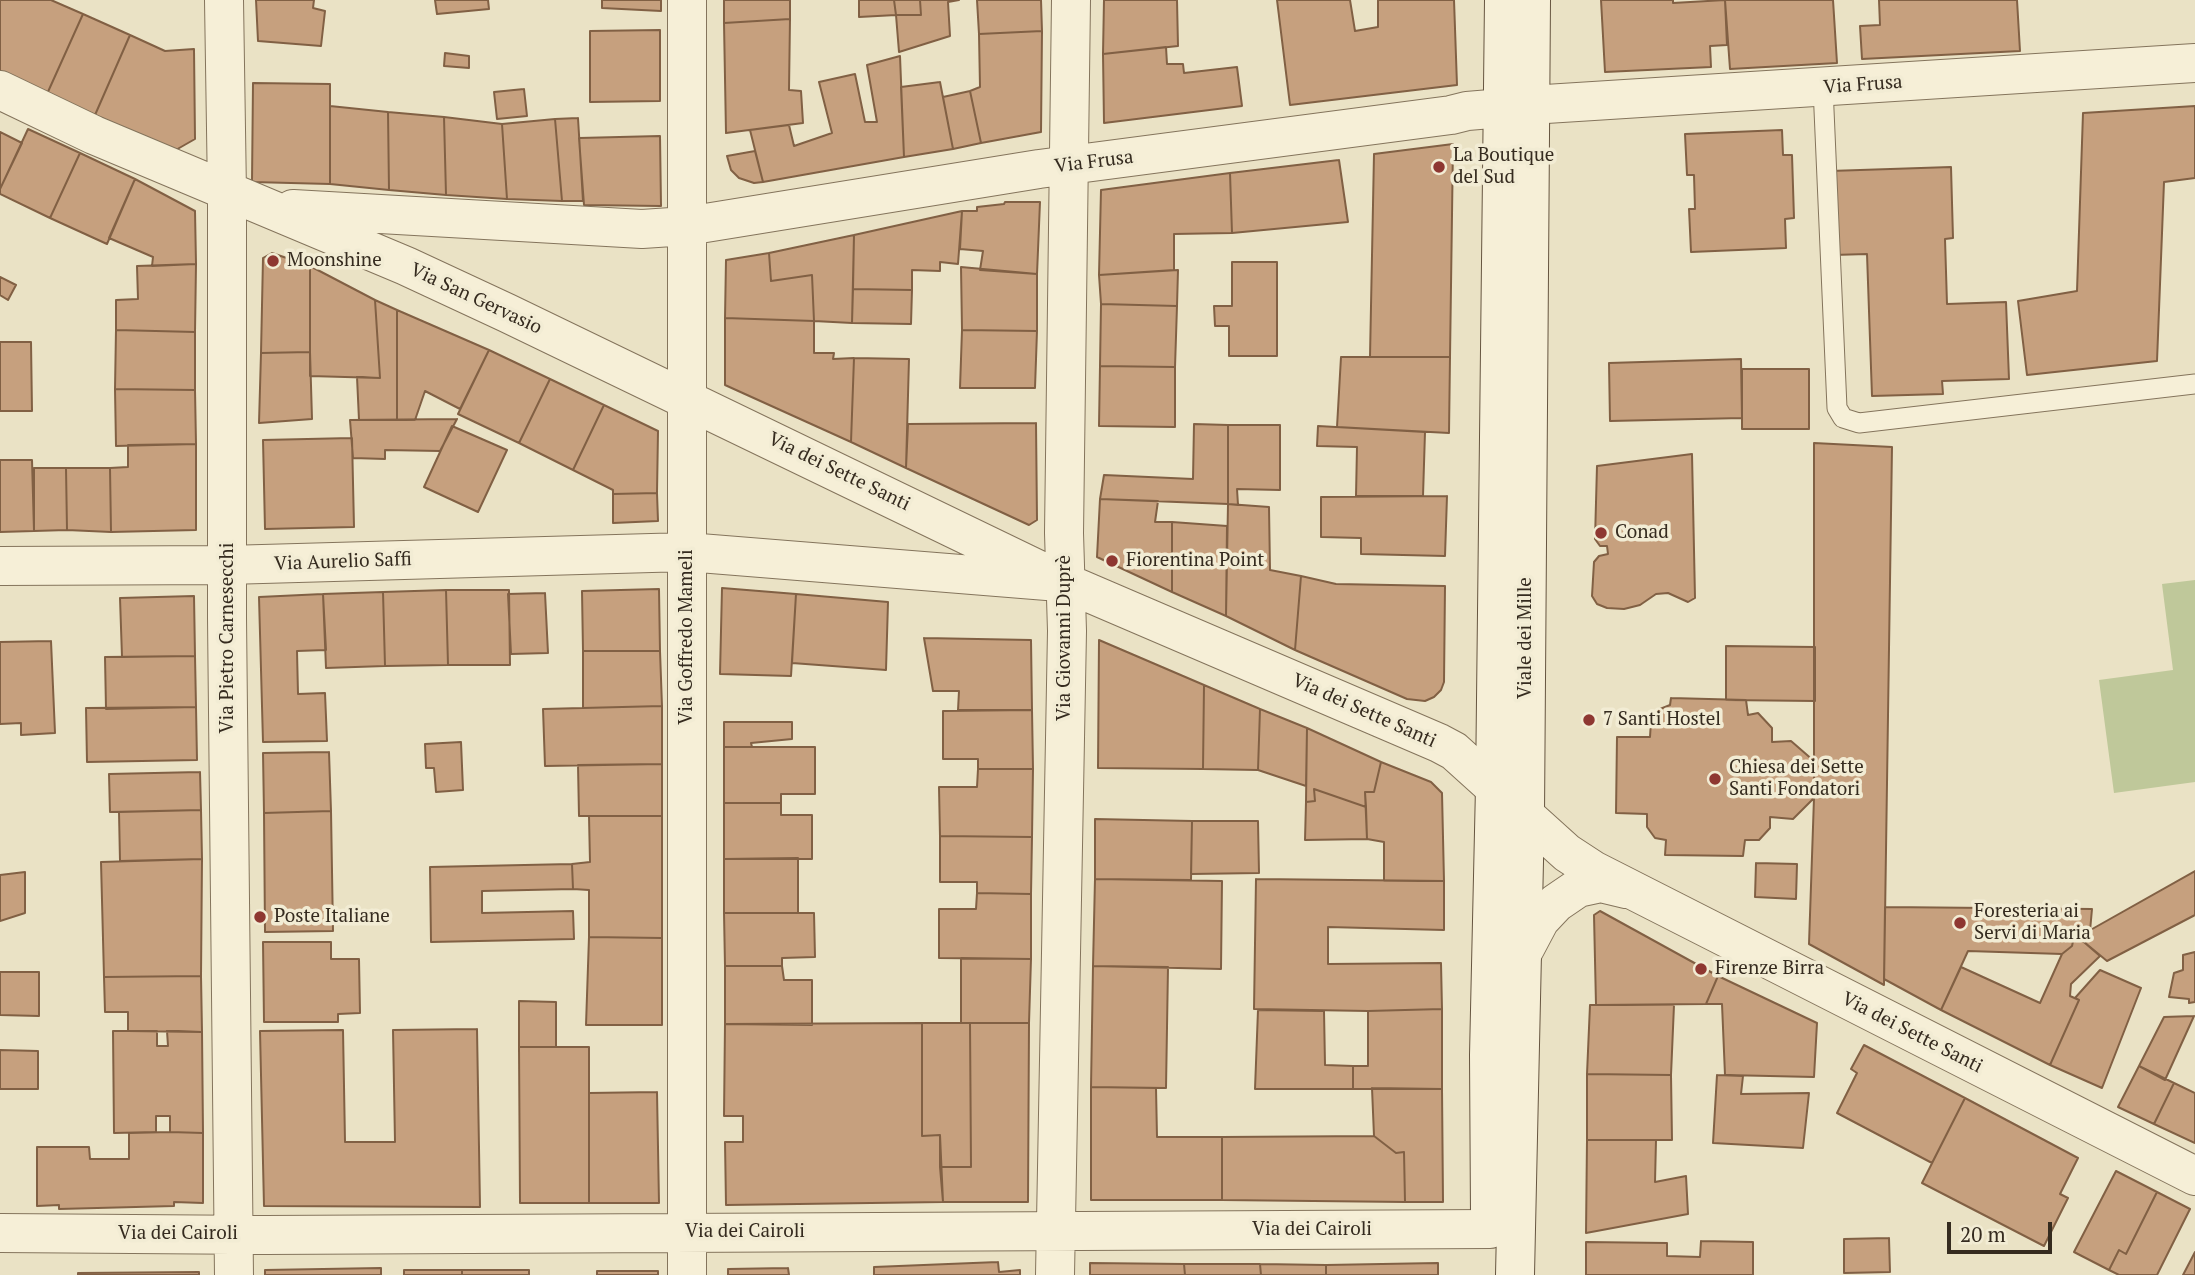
<!DOCTYPE html>
<meta charset="utf-8">
<style>
body{margin:0}
#map{position:relative;width:2195px;height:1275px;overflow:hidden;background:#eae2c5;font-family:"PT Serif",serif}
canvas{display:block}
.scale{position:absolute;left:1947px;top:1222px;width:105px;height:32px;box-sizing:border-box;border:4px solid #352b1f;border-top:0;padding-left:9px;font-size:21px;line-height:24px;white-space:nowrap;color:#352b1f;-webkit-text-stroke:5px #f2ecd4;paint-order:stroke}
</style>
<div id="map">
<canvas width="2195" height="1275"></canvas>
<div class="scale">20 m</div>
</div>
<script>
const ctx = document.querySelector('canvas').getContext('2d');
ctx.lineJoin = 'round';
function fillPath(path, color) {
  ctx.fillStyle = color;
  ctx.fill(path, 'evenodd');
}
function poly(rows) {
  const path = new Path2D();
  for (const r of rows) {
    path.moveTo(r[0], r[1]);
    for (let i = 2; i < r.length; i += 2) path.lineTo(r[i], r[i + 1]);
  }
  return path;
}
function stroke(path, color, width, dash) {
  ctx.strokeStyle = color;
  ctx.lineWidth = width;
  ctx.lineCap = dash ? 'butt' : 'round';
  ctx.setLineDash(dash || []);
  ctx.stroke(path);
}
function label(font, color, halo, rows, align = 'center') {
  ctx.font = font + ' "PT Serif",serif';
  ctx.lineWidth = 7;
  ctx.setLineDash([]);
  ctx.textBaseline = 'middle';
  ctx.strokeStyle = halo;
  ctx.fillStyle = color;
  for (const [text, x, y, turn = 0] of rows) {
    ctx.save();
    ctx.translate(x, y);
    ctx.rotate((+turn || 0) * Math.PI / 180);
    ctx.textAlign = isNaN(turn) ? turn : align;
    if (halo) ctx.strokeText(text, 0, 0);
    ctx.fillText(text, 0, 0);
    ctx.restore();
  }
}
fillPath(poly([
 [2195,580,2195,782,2114,793,2099,680,2173,670,2162,584]
]), '#bfc89a');
const building = poly([
 [0,0,51,0,83,14,47,94,0,71,0,0],
 [256,0,314,0,313,8,325,11,321,46,258,41,256,0],
 [435,0,488,0,489,9,437,14,435,0],
 [602,0,661,0,661,11,602,8,602,0],
 [724,0,790,0,790,19,724,23,724,0],
 [859,0,894,0,896,15,859,17,859,0],
 [894,0,920,0,921,15,896,15,894,0],
 [920,0,959,0,948,2,950,36,899,52,896,15,921,15,920,0],
 [977,0,1041,0,1042,31,979,34,977,0],
 [1104,0,1177,0,1178,46,1103,54,1104,0],
 [1277,0,1350,0,1355,31,1378,27,1378,0,1454,0,1457,85,1290,105,1277,0],
 [1601,0,1673,0,1673,3,1725,0,1727,45,1710,46,1711,67,1605,72,1601,0],
 [1725,0,1833,0,1837,63,1730,69,1725,0],
 [1879,0,2017,0,2020,51,1862,59,1860,26,1880,25,1879,0],
 [83,14,130,35,95,115,47,94,83,14],
 [790,19,789,90,801,91,803,123,726,133,724,23,790,19],
 [660,30,660,101,590,102,590,31,660,30],
 [1042,31,1041,132,981,143,970,91,980,87,979,34,1042,31],
 [130,35,165,51,194,49,195,139,174,151,95,115,130,35],
 [1166,47,1167,64,1183,64,1184,73,1237,67,1242,106,1104,123,1103,54,1166,47],
 [445,53,469,56,469,68,444,66,445,53],
 [900,56,904,157,763,182,750,130,789,125,794,146,832,133,819,82,855,74,865,122,877,122,867,65,900,56],
 [940,82,953,149,904,157,901,87,940,82],
 [253,83,330,84,330,184,252,182,253,83],
 [524,89,527,116,497,119,494,92,524,89],
 [970,91,981,143,953,149,943,97,970,91],
 [330,106,388,112,389,190,330,184,330,106],
 [2195,106,2195,178,2164,182,2157,361,2027,375,2018,301,2077,291,2083,113,2195,106],
 [388,112,444,117,446,195,389,190,388,112],
 [444,117,502,124,507,199,446,195,444,117],
 [578,118,583,201,562,201,555,119,578,118],
 [555,119,562,201,507,199,502,124,555,119],
 [28,129,80,153,50,218,0,194,0,189,28,129],
 [1782,130,1783,155,1792,155,1794,218,1785,219,1786,248,1691,252,1689,209,1695,209,1694,175,1687,175,1685,134,1782,130],
 [0,132,22,143,0,189,0,132],
 [660,136,661,206,584,205,579,138,660,136],
 [1453,144,1450,357,1370,357,1374,154,1453,144],
 [755,151,763,182,754,183,739,178,731,170,727,156,755,151],
 [80,153,135,179,107,244,50,218,80,153],
 [1339,160,1348,222,1232,233,1230,173,1339,160],
 [1951,167,1953,238,1945,239,1947,304,2006,302,2009,379,1942,381,1943,394,1872,396,1867,254,1833,255,1830,171,1951,167],
 [1230,173,1232,233,1174,234,1174,270,1099,275,1101,190,1230,173],
 [135,179,195,211,196,264,152,266,153,257,109,238,135,179],
 [1005,202,1040,202,1037,274,980,270,983,251,960,249,962,211,977,211,977,207,1004,204,1005,202],
 [962,211,958,264,940,262,940,271,912,270,912,290,853,289,854,235,962,211],
 [854,235,852,323,814,321,812,275,771,281,769,253,854,235],
 [272,253,310,266,310,352,261,353,263,258,272,253],
 [769,253,771,281,812,275,814,321,725,318,726,260,769,253],
 [1232,262,1277,262,1277,356,1229,356,1229,326,1215,326,1214,306,1232,306,1232,262],
 [196,264,195,332,116,330,116,300,138,299,137,266,196,264],
 [310,266,375,300,380,378,310,376,310,266],
 [961,267,1037,274,1037,331,962,330,961,267],
 [1178,270,1177,306,1101,304,1099,275,1178,270],
 [0,277,16,285,8,300,0,295,0,277],
 [853,289,912,290,911,324,852,323,853,289],
 [375,300,397,310,397,420,359,420,357,377,380,378,375,300],
 [1101,304,1177,306,1175,367,1100,366,1101,304],
 [397,310,489,350,460,409,425,391,415,420,397,420,397,310],
 [725,318,814,321,814,353,834,353,833,359,854,358,851,442,725,385,725,318],
 [116,330,195,332,195,390,115,389,116,330],
 [962,330,1037,331,1035,388,960,388,962,330],
 [0,342,31,342,32,411,0,411,0,342],
 [489,350,550,379,519,443,458,414,489,350],
 [310,352,312,419,259,423,261,353,310,352],
 [1341,357,1450,357,1449,433,1337,427,1341,357],
 [854,358,909,359,906,468,851,442,854,358],
 [1741,359,1742,418,1610,421,1609,363,1741,359],
 [1100,366,1175,367,1175,427,1099,426,1100,366],
 [1742,369,1809,369,1809,429,1742,429,1742,369],
 [550,379,604,405,573,470,519,443,550,379],
 [115,389,195,390,196,444,116,446,115,389],
 [604,405,658,431,657,493,613,494,613,490,573,470,604,405],
 [457,419,440,451,385,450,385,459,353,458,350,420,457,419],
 [1036,423,1037,520,1029,525,906,468,908,424,1036,423],
 [1194,424,1228,425,1228,504,1100,499,1104,475,1193,479,1194,424],
 [1228,425,1280,425,1280,490,1237,489,1238,505,1228,504,1228,425],
 [452,426,507,450,478,512,424,487,452,426],
 [1318,426,1425,432,1423,496,1356,496,1357,447,1317,446,1318,426],
 [352,438,354,527,265,529,263,440,352,438],
 [1814,443,1892,447,1884,985,1809,944,1814,798,1814,443],
 [196,444,196,530,111,532,110,468,128,467,128,445,196,444],
 [1692,454,1695,598,1688,602,1668,593,1656,594,1640,605,1624,609,1607,608,1597,604,1592,596,1594,562,1599,556,1608,554,1607,546,1600,546,1595,539,1597,466,1692,454],
 [0,460,32,460,34,531,0,532,0,460],
 [34,468,66,468,67,530,34,531,34,468],
 [66,468,110,468,111,532,67,530,66,468],
 [657,493,658,521,613,523,613,494,657,493],
 [1447,496,1445,556,1361,554,1361,538,1321,537,1321,497,1447,496],
 [1100,499,1158,501,1155,522,1172,522,1172,592,1097,557,1100,499],
 [1228,504,1269,507,1270,570,1301,576,1295,650,1226,616,1228,504],
 [1172,522,1227,526,1226,616,1172,592,1172,522],
 [1301,576,1336,584,1445,586,1444,682,1441,690,1434,697,1425,701,1407,699,1295,650,1301,576],
 [722,588,796,594,791,676,720,674,722,588],
 [659,589,660,651,583,651,582,591,659,589],
 [446,590,448,665,385,666,383,592,446,590],
 [446,590,509,590,510,665,448,665,446,590],
 [383,592,385,666,326,668,323,594,383,592],
 [545,593,548,653,511,654,508,594,545,593],
 [323,594,326,650,297,651,298,694,325,693,327,741,263,742,259,597,323,594],
 [796,594,888,602,886,670,792,663,796,594],
 [194,596,195,656,122,657,120,598,194,596],
 [924,638,1031,640,1032,710,958,710,959,691,933,691,924,638],
 [1099,640,1204,685,1203,769,1098,768,1099,640],
 [51,641,55,733,21,735,21,723,0,724,0,642,51,641],
 [1726,646,1815,647,1815,701,1726,700,1726,646],
 [583,651,660,651,662,706,583,708,583,651],
 [195,656,196,707,106,709,105,657,195,656],
 [1204,685,1260,709,1258,770,1203,769,1204,685],
 [1671,698,1746,700,1748,715,1758,713,1772,728,1772,742,1791,741,1814,761,1814,798,1793,819,1770,817,1770,828,1759,840,1745,840,1743,856,1665,855,1666,840,1655,838,1647,827,1647,814,1616,813,1617,737,1650,737,1651,721,1660,709,1670,705,1671,698],
 [662,706,662,764,545,766,543,709,662,706],
 [196,707,197,760,87,762,86,708,196,707],
 [1260,709,1307,728,1306,786,1258,770,1260,709],
 [1032,710,1033,769,978,769,978,759,943,759,943,711,1032,710],
 [724,722,792,722,792,739,751,743,752,747,724,747,724,722],
 [1307,728,1381,762,1374,792,1365,792,1366,807,1314,789,1315,801,1306,802,1307,728],
 [461,742,463,790,436,792,434,768,426,768,425,744,461,742],
 [724,747,815,747,815,794,781,794,781,803,724,803,724,747],
 [329,752,331,811,264,813,263,753,329,752],
 [1381,762,1431,782,1442,793,1444,881,1384,881,1384,842,1367,839,1365,792,1374,792,1381,762],
 [662,764,662,816,579,816,578,765,662,764],
 [978,769,1033,769,1032,837,940,836,939,787,977,787,978,769],
 [200,772,201,810,110,812,109,774,200,772],
 [1314,789,1366,807,1367,839,1305,840,1306,802,1315,801,1314,789],
 [724,803,781,803,781,815,812,815,812,859,724,859,724,803],
 [201,810,202,859,120,861,119,812,201,810],
 [331,811,333,931,265,932,264,813,331,811],
 [589,816,662,816,662,938,589,937,589,890,573,889,572,864,590,862,589,816],
 [1095,819,1192,821,1191,880,1095,879,1095,819],
 [1192,821,1258,821,1259,873,1191,874,1192,821],
 [940,836,1032,837,1031,894,977,893,977,882,940,882,940,836],
 [798,858,798,913,724,913,724,859,798,858],
 [202,859,201,976,104,977,101,862,202,859],
 [1756,863,1797,864,1796,899,1755,897,1756,863],
 [572,864,573,889,482,891,482,913,573,911,574,939,431,942,430,867,572,864],
 [2195,871,2195,915,2107,961,2078,937,2195,871],
 [25,872,25,913,0,921,0,875,25,872],
 [1095,879,1222,881,1221,969,1093,966,1095,879],
 [1256,879,1444,881,1444,930,1328,927,1328,964,1441,963,1442,1009,1368,1011,1254,1009,1256,879],
 [977,893,1031,894,1031,959,939,958,939,909,976,909,977,893],
 [1885,907,2092,909,2090,931,2074,937,2072,946,2062,954,1968,951,1941,1010,1884,979,1885,907],
 [1600,911,1718,976,1706,1004,1596,1005,1594,915,1600,911],
 [724,913,814,913,815,957,782,958,782,966,725,966,724,913],
 [589,937,662,938,662,1025,586,1025,589,937],
 [2074,937,2078,937,2100,956,2071,984,2070,996,2079,1000,2050,1065,1941,1010,1961,967,2040,1003,2062,954,2072,946,2074,937],
 [263,942,331,942,331,959,359,959,360,1013,338,1014,338,1022,264,1022,263,942],
 [2195,952,2195,1002,2189,1003,2189,999,2169,997,2174,973,2183,970,2183,955,2195,952],
 [961,958,1031,959,1029,1023,961,1023,961,958],
 [725,966,782,966,784,980,812,980,812,1025,725,1024,725,966],
 [1093,966,1168,967,1166,1088,1091,1087,1093,966],
 [2100,970,2141,988,2102,1088,2050,1065,2079,1000,2075,998,2100,970],
 [0,972,39,972,39,1016,0,1015,0,972],
 [201,976,202,1032,128,1031,128,1012,105,1012,104,977,201,976],
 [1718,976,1817,1023,1814,1077,1725,1075,1722,1004,1706,1004,1718,976],
 [519,1001,556,1002,556,1047,519,1047,519,1001],
 [1590,1005,1674,1005,1671,1075,1587,1074,1590,1005],
 [1442,1009,1442,1089,1353,1089,1353,1066,1368,1066,1368,1011,1442,1009],
 [1258,1010,1324,1011,1325,1065,1353,1066,1353,1089,1255,1089,1258,1010],
 [2194,1016,2165,1080,2139,1066,2164,1017,2194,1016],
 [922,1023,922,1136,940,1135,943,1202,726,1205,725,1142,743,1142,743,1116,724,1116,725,1024,922,1023],
 [922,1023,970,1023,971,1167,940,1167,940,1135,922,1136,922,1023],
 [970,1023,1029,1023,1028,1202,943,1202,940,1167,971,1167,970,1023],
 [477,1029,480,1207,264,1206,260,1031,343,1030,345,1142,395,1142,393,1030,477,1029],
 [113,1031,157,1031,157,1046,168,1046,167,1031,202,1032,203,1133,170,1132,170,1116,156,1116,156,1132,114,1133,113,1031],
 [1864,1045,1965,1098,1932,1163,1837,1113,1857,1073,1851,1069,1864,1045],
 [519,1047,589,1047,589,1203,520,1203,519,1047],
 [0,1050,38,1051,38,1089,0,1089,0,1050],
 [2139,1066,2174,1083,2154,1124,2118,1107,2139,1066],
 [1587,1074,1671,1075,1672,1140,1587,1140,1587,1074],
 [1717,1075,1743,1076,1741,1094,1809,1093,1803,1148,1713,1143,1717,1075],
 [2174,1083,2195,1093,2195,1143,2154,1124,2174,1083],
 [1091,1087,1156,1088,1157,1137,1222,1137,1222,1200,1091,1200,1091,1087],
 [1372,1088,1442,1089,1443,1202,1405,1202,1404,1152,1396,1153,1374,1136,1372,1088],
 [657,1092,659,1203,589,1203,589,1093,657,1092],
 [1965,1098,2078,1158,2060,1194,2068,1198,2044,1246,1922,1183,1965,1098],
 [170,1132,203,1133,203,1203,174,1202,174,1206,59,1209,59,1205,37,1206,37,1147,89,1147,90,1159,129,1159,129,1133,170,1132],
 [1374,1136,1396,1153,1404,1152,1405,1202,1222,1200,1222,1137,1374,1136],
 [1587,1140,1656,1140,1655,1182,1686,1176,1688,1214,1586,1233,1587,1140],
 [2116,1171,2157,1192,2126,1254,2119,1250,2109,1270,2074,1252,2116,1171],
 [2157,1192,2190,1209,2157,1275,2119,1275,2109,1270,2119,1250,2126,1254,2157,1192],
 [1889,1238,1890,1272,1844,1273,1844,1239,1889,1238],
 [1701,1241,1753,1242,1753,1275,1586,1275,1586,1242,1667,1243,1667,1256,1700,1257,1701,1241],
 [2195,1252,2195,1275,2183,1275,2195,1252],
 [998,1262,999,1272,1020,1270,1020,1275,874,1275,874,1267,998,1262],
 [1090,1263,1184,1264,1185,1275,1090,1275,1090,1263],
 [1438,1263,1438,1275,1326,1275,1326,1265,1438,1263],
 [1184,1264,1260,1264,1261,1275,1185,1275,1184,1264],
 [1260,1264,1326,1265,1326,1275,1261,1275,1260,1264],
 [381,1268,381,1275,265,1275,265,1270,381,1268],
 [788,1268,789,1275,728,1275,728,1269,788,1268],
 [404,1270,462,1270,462,1275,404,1275,404,1270],
 [462,1270,529,1270,529,1275,462,1275,462,1270],
 [597,1271,658,1271,658,1275,597,1275,597,1271],
 [199,1272,199,1275,78,1275,78,1273,199,1272]
]);
fillPath(building, '#c6a07e');
stroke(building, '#816044', 2);
const lane = poly([
 [1823,87,1837,408,1843,418,1859,423,2195,384]
]);
const street = poly([
 [224,0,227,193,227,618,234,1275],
 [687,0,687,1275],
 [0,90,94,135,406,266,507,313,1066,583,1439,743,1454,751,1567,853,1593,870,2195,1176],
 [1530,105,2195,63],
 [293,209,642,229,687,226,1039,169,1451,115,1467,111,1503,108],
 [0,566,227,565,687,552,1047,581],
 [1522,954,1540,920,1556,903,1578,888,1601,883,1626,889],
 [0,1233,265,1235,1490,1229],
 [1055,1275,1067,631,1064,533,1071,0]
]);
const secondary = poly([
 [1490,1217,1489,1055,1495,787,1504,0],
 [1515,1275,1525,815,1531,0]
]);
stroke(lane, '#84745c', 21);
stroke(street, '#84745c', 40);
stroke(secondary, '#665540', 40);
stroke(lane, '#f6efd7', 19);
stroke(street, '#f6efd7', 38);
stroke(secondary, '#f6efd7', 38);
for (const [x, y, r, color] of [
 [1439,167,7,"#8e3731"],
 [273,261,7,"#8e3731"],
 [1601,533,7,"#8e3731"],
 [1112,561,7,"#8e3731"],
 [1589,720,7,"#8e3731"],
 [1715,779,7,"#8e3731"],
 [260,917,7,"#8e3731"],
 [1960,923,7,"#8e3731"],
 [1701,969,7,"#8e3731"]
]) {
  const dot = new Path2D();
  dot.arc(x, y, r, 0, 2 * Math.PI);
  ctx.fillStyle = color;
  ctx.fill(dot);
  stroke(dot, '#f2ecd4', 2.5);
}
label('19px', '#352b1f', '#f2ecd4', [
 ["Via Frusa",1863,85,-4],
 ["Via Frusa",1094,162,-7],
 ["Via San Gervasio",476,299,25],
 ["Via dei Sette Santi",839,472,26],
 ["Via Aurelio Saffi",343,562,-2],
 ["Via Goffredo Mameli",687,637,-90],
 ["Via Pietro Carnesecchi",228,638,-90],
 ["Via Giovanni Duprè",1065,638,-90],
 ["Viale dei Mille",1526,638,-90],
 ["Via dei Sette Santi",1364,711,24],
 ["Via dei Sette Santi",1912,1033,27],
 ["Via dei Cairoli",1312,1230],
 ["Via dei Cairoli",745,1232],
 ["Via dei Cairoli",178,1234]
]);
label('19px', '#352b1f', '#f2ecd4', [
 ["La Boutique",1453,156],
 ["del Sud",1453,178],
 ["Moonshine",287,261],
 ["Conad",1615,533],
 ["Fiorentina Point",1126,561],
 ["7 Santi Hostel",1603,720],
 ["Chiesa dei Sette",1729,768],
 ["Santi Fondatori",1729,790],
 ["Foresteria ai",1974,912],
 ["Servi di Maria",1974,934],
 ["Poste Italiane",274,917],
 ["Firenze Birra",1715,969]
], 'left');
</script>
